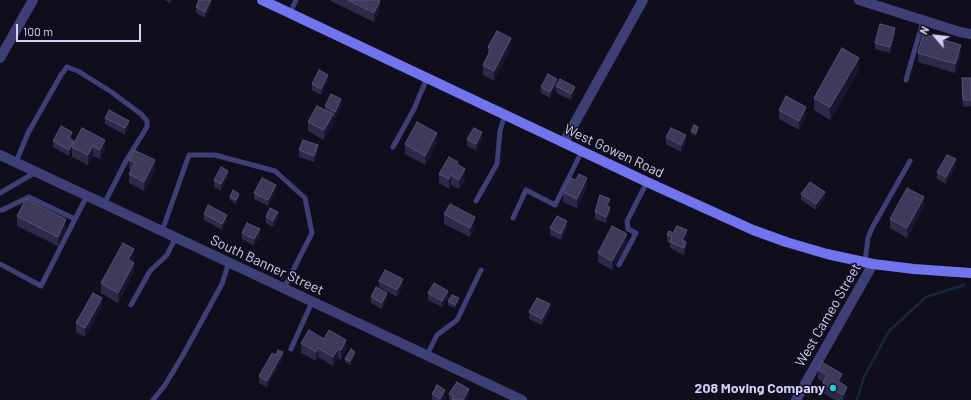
<!DOCTYPE html>
<style>
body{margin:0}
#map{position:relative;width:971px;height:400px;overflow:hidden;background:#100e1d;font-family:Barlow,sans-serif}
canvas{display:block}
.north{position:absolute;left:915px;top:16px;width:40px;height:40px;-webkit-text-stroke:3px #100e1d;paint-order:stroke;rotate:298deg;font-size:11px;font-weight:700;line-height:16px;text-align:center;color:#d2cff9}
.north::after{content:'';display:block;margin:auto;width:14px;height:18px;background:#d2cff9;clip-path:polygon(50% 0,100% 100%,50% 72%,0 100%)}
.scale{position:absolute;left:16px;top:24px;width:125px;height:18px;box-sizing:border-box;border:2px solid #d2cff9;border-top:0;padding-left:5px;font-size:12px;line-height:14px;white-space:nowrap;color:#d2cff9;-webkit-text-stroke:3px #100e1d;paint-order:stroke}
</style>
<div id="map">
<canvas width="971" height="400"></canvas>
<div class="north">N</div>
<div class="scale">100 m</div>
</div>
<script>
const ctx = document.querySelector('canvas').getContext('2d');
ctx.lineJoin = 'round';
function poly(rows) {
  const path = new Path2D();
  for (const r of rows) {
    path.moveTo(r[0], r[1]);
    for (let i = 2; i < r.length; i += 2) path.lineTo(r[i], r[i + 1]);
  }
  return path;
}
function stroke(path, color, width, dash) {
  ctx.strokeStyle = color;
  ctx.lineWidth = width;
  ctx.lineCap = dash ? 'butt' : 'round';
  ctx.setLineDash(dash || []);
  ctx.stroke(path);
}
function fillPath(path, color) {
  ctx.fillStyle = color;
  ctx.fill(path, 'evenodd');
}
function label(font, color, halo, rows, align = 'center') {
  ctx.font = font + ' Barlow,sans-serif';
  ctx.lineWidth = 3;
  ctx.setLineDash([]);
  ctx.textBaseline = 'middle';
  ctx.strokeStyle = halo;
  ctx.fillStyle = color;
  for (const [text, x, y, turn = 0] of rows) {
    ctx.save();
    ctx.translate(x, y);
    ctx.rotate((+turn || 0) * Math.PI / 180);
    ctx.textAlign = isNaN(turn) ? turn : align;
    if (halo) ctx.strokeText(text, 0, 0);
    ctx.fillText(text, 0, 0);
    ctx.restore();
  }
}
stroke(poly([
 [857,400,864,377,889,331,926,297,964,285]
]), '#132741', 2.5);
stroke(poly([
 [290,13,296,0],
 [906,80,923,21],
 [393,147,414,109,427,78],
 [16,162,28,133,61,75,67,67,78,71,110,91,141,114,147,121,147,127,127,159,104,204],
 [0,193,36,172],
 [476,201,497,164,500,131,505,114],
 [2,210,29,197,75,219,87,196],
 [513,218,526,190,555,205,582,151],
 [162,231,189,155,215,155,275,171,305,198,312,233,284,288],
 [865,262,868,238,872,228,910,161],
 [0,264,41,286,75,219],
 [619,265,636,233,628,229,627,221,647,182],
 [131,305,150,271,167,255,176,237],
 [291,349,312,302],
 [427,355,437,335,457,320,481,270],
 [153,400,165,385,183,355,222,284,229,262]
]), '#3e3f76', 5);
stroke(poly([
 [859,0,960,32,971,34],
 [0,58,33,0],
 [564,142,643,0],
 [0,155,522,400],
 [796,400,873,264]
]), '#3e3f76', 10);
stroke(poly([
 [262,0,647,182,753,230,786,242,827,254,873,264,914,269,971,273]
]), '#7174ee', 10);
fillPath(poly([
 [165,0,172,0,170,3],
 [331,0,378,0,380,10,374,22,331,1],
 [211,6,205,18,196,13,196,7],
 [895,34,890,53,875,49,875,43],
 [488,47,511,48,494,81,483,75,483,65,488,55],
 [918,53,961,54,955,73,918,62],
 [859,70,830,120,814,110,814,98],
 [971,78,971,106,963,107,962,85],
 [328,81,321,95,312,90,312,84],
 [557,85,575,93,571,100,556,93,556,86,550,98,541,93,541,87],
 [325,106,341,106,335,118,333,117,333,124,324,140,308,131,308,122,325,110],
 [779,110,806,116,799,130,779,119],
 [105,118,129,127,125,135,105,124],
 [82,128,105,149,100,159,93,156,88,165,72,157,72,150,69,156,53,147,53,141,72,139,71,139,74,144],
 [691,131,698,131,696,136,691,134],
 [666,137,686,142,681,152,666,144],
 [467,139,482,139,476,150,467,146],
 [437,143,425,165,405,154,405,144],
 [299,150,318,152,314,162,299,157],
 [129,160,155,170,144,191,129,183,129,174,131,170,129,169],
 [458,165,465,179,459,189,451,185,449,189,439,183,439,174],
 [956,166,946,184,937,179,937,172],
 [228,177,221,191,214,187,214,180],
 [587,187,577,208,563,202,563,192],
 [276,191,268,206,254,199,254,193],
 [801,194,825,198,816,210,801,200],
 [230,197,239,197,236,204,230,200],
 [610,205,609,207,610,214,606,223,595,219,595,212],
 [924,207,907,238,890,228,890,219],
 [204,214,227,221,222,230,204,220],
 [444,214,475,227,470,237,444,224],
 [17,216,66,229,58,246,17,226],
 [266,217,278,219,273,227,266,223],
 [550,228,567,228,561,240,550,235],
 [242,233,260,236,254,246,242,239],
 [673,233,687,237,684,241,686,249,684,255,670,248,670,243,667,242,667,235],
 [627,243,612,270,598,262,598,253],
 [134,259,132,262,134,272,118,303,101,293,101,283],
 [379,281,403,285,397,297,379,287],
 [428,293,448,297,442,307,428,300],
 [371,297,387,299,382,309,371,303],
 [448,301,459,302,455,308,448,305],
 [102,307,85,337,76,332,76,323],
 [550,311,542,325,529,319,529,312],
 [324,339,346,349,341,360,338,358,333,366,318,357,316,361,301,353,301,343],
 [355,355,350,365,345,362,345,359],
 [283,358,267,387,259,383,259,376],
 [818,370,842,383,842,384,847,396,845,400,835,400,823,393,823,382,818,379],
 [432,394,445,397,443,400,432,400],
 [449,394,469,395,466,400,449,400]
]), '#2d2948');
fillPath(poly([
 [211,0,211,6,205,18,205,12],
 [380,1,380,10,374,22,374,13],
 [895,28,895,34,890,53,890,47],
 [511,38,511,48,494,81,494,71],
 [961,45,961,54,955,73,955,64],
 [859,58,859,70,830,120,830,107],
 [328,75,328,81,321,95,321,89],
 [557,79,557,86,550,98,550,92],
 [575,87,575,93,571,100,571,94],
 [341,99,341,106,335,118,335,112],
 [806,107,806,116,799,130,799,121],
 [333,114,333,124,324,140,324,130],
 [129,121,129,127,125,135,125,128],
 [698,127,698,131,696,136,696,133],
 [72,132,72,139,69,144,69,138],
 [482,132,482,139,476,150,476,144],
 [437,133,437,143,425,165,425,156],
 [686,135,686,142,681,152,681,145],
 [105,140,105,149,100,159,100,150],
 [74,141,74,147,72,147,72,150,69,156,69,150],
 [318,145,318,152,314,162,314,156],
 [93,146,93,156,88,165,88,155],
 [956,159,956,166,946,184,946,177],
 [155,160,155,170,144,191,144,182],
 [465,169,465,179,459,189,459,180],
 [228,171,228,177,221,191,221,184],
 [451,175,451,185,449,189,449,179],
 [587,178,587,187,577,208,577,199],
 [276,185,276,191,268,206,268,200],
 [825,192,825,198,816,210,816,204],
 [239,194,239,197,236,204,236,200],
 [924,197,924,207,907,238,907,228],
 [610,199,610,205,606,212,606,206],
 [610,207,610,214,606,223,606,217],
 [278,212,278,219,273,227,273,221],
 [227,215,227,221,222,230,222,224],
 [475,217,475,227,470,237,470,228],
 [66,219,66,229,58,246,58,237],
 [567,221,567,228,561,240,561,234],
 [260,229,260,236,254,246,254,239],
 [687,230,687,237,682,247,682,240],
 [627,234,627,243,612,270,612,261],
 [686,242,686,249,684,255,684,248],
 [134,249,134,259,128,269,128,259],
 [134,263,134,272,118,303,118,293],
 [403,279,403,285,397,297,397,290],
 [448,291,448,297,442,307,442,301],
 [387,293,387,299,382,309,382,303],
 [102,298,102,307,85,337,85,328],
 [459,298,459,302,455,308,455,305],
 [550,304,550,311,542,325,542,319],
 [346,340,346,349,341,360,341,350],
 [318,348,318,357,316,361,316,352],
 [338,349,338,358,333,366,333,357],
 [283,352,283,358,267,387,267,381],
 [355,352,355,355,350,365,350,361],
 [842,374,842,383,838,391,838,381],
 [847,387,847,396,845,400,843,400,843,395],
 [469,389,469,395,466,400,463,400],
 [445,390,445,397,443,400,440,400]
]), '#1a162f');
const building = poly([
 [199,0,211,0,205,12,196,7,199,0],
 [348,0,378,0,380,1,374,13,348,0],
 [880,24,895,28,890,47,875,43,880,24],
 [497,31,511,38,494,71,483,65,491,49,488,47,497,31],
 [923,34,961,45,955,64,918,53,923,34],
 [842,48,859,58,830,107,814,98,842,48],
 [319,70,328,75,321,89,312,84,319,70],
 [548,74,557,79,550,92,541,87,548,74],
 [962,78,971,78,971,100,963,100,962,78],
 [560,79,575,87,571,94,556,86,560,79],
 [331,94,341,99,335,112,325,106,331,94],
 [786,96,806,107,799,121,779,110,786,96],
 [317,106,333,114,324,130,308,122,317,106],
 [109,110,129,121,125,128,105,118,109,110],
 [417,122,437,133,425,156,405,144,417,122],
 [694,125,698,127,696,133,691,131,694,125],
 [61,126,72,132,69,138,74,141,69,150,53,141,61,126],
 [82,128,105,140,100,150,93,146,88,155,72,147,82,128],
 [474,128,482,132,476,144,467,139,474,128],
 [671,128,686,135,681,145,666,137,671,128],
 [303,140,318,145,314,156,299,150,303,140],
 [134,150,155,160,144,182,129,174,135,163,129,160,134,150],
 [947,155,956,159,946,177,937,172,947,155],
 [449,157,458,162,457,164,465,169,459,180,451,175,449,179,439,174,449,157],
 [221,167,228,171,221,184,214,180,221,167],
 [579,174,587,178,577,199,563,192,570,178,576,180,579,174],
 [262,178,276,185,268,200,254,193,262,178],
 [810,182,825,192,816,204,801,194,810,182],
 [907,188,924,197,907,228,890,219,907,188],
 [233,190,239,194,236,200,230,197,233,190],
 [600,195,610,199,606,206,610,207,606,217,595,212,600,195],
 [26,199,66,219,58,237,17,216,26,199],
 [450,204,475,217,470,228,444,214,450,204],
 [208,205,227,215,222,224,204,214,208,205],
 [270,208,278,212,273,221,266,217,270,208],
 [557,216,567,221,561,234,550,228,557,216],
 [247,223,260,229,254,239,242,233,247,223],
 [612,226,627,234,612,261,598,253,612,226],
 [677,226,687,230,682,240,686,242,684,248,670,242,672,237,667,235,669,231,673,233,677,226],
 [123,243,134,249,128,259,134,263,118,293,101,283,123,243],
 [385,270,403,279,397,290,379,281,385,270],
 [434,283,448,291,442,301,428,293,434,283],
 [376,287,387,293,382,303,371,297,376,287],
 [93,293,102,298,85,328,76,323,93,293],
 [452,295,459,298,455,305,448,301,452,295],
 [537,298,550,304,542,319,529,312,537,298],
 [309,330,324,339,329,330,346,340,341,350,338,349,333,357,318,348,316,352,301,343,309,330],
 [351,349,355,352,350,361,345,359,351,349],
 [278,350,283,352,267,381,259,376,272,353,276,355,278,350],
 [822,362,842,374,838,381,847,387,843,395,823,383,827,375,818,370,822,362],
 [457,382,469,389,463,400,452,400,454,397,449,394,457,382],
 [437,385,445,390,440,399,432,394,437,385]
]);
fillPath(building, '#3f3a5b');
stroke(building, '#565274', 1);
for (const [x, y, r, color] of [
 [833,388,4,"#1ad0db"]
]) {
  const dot = new Path2D();
  dot.arc(x, y, r, 0, 2 * Math.PI);
  ctx.fillStyle = color;
  ctx.fill(dot);
  stroke(dot, '#100e1d', 1.5);
}
label('14px', '#d2cff9', '#100e1d', [
 ["West Gowen Road",614,151,25],
 ["South Banner Street",267,265,25],
 ["West Cameo Street",828,315,-60]
]);
label('bold 14px', '#d2cff9', '#100e1d', [
 ["208 Moving Company",825,388]
], 'right');
</script>
